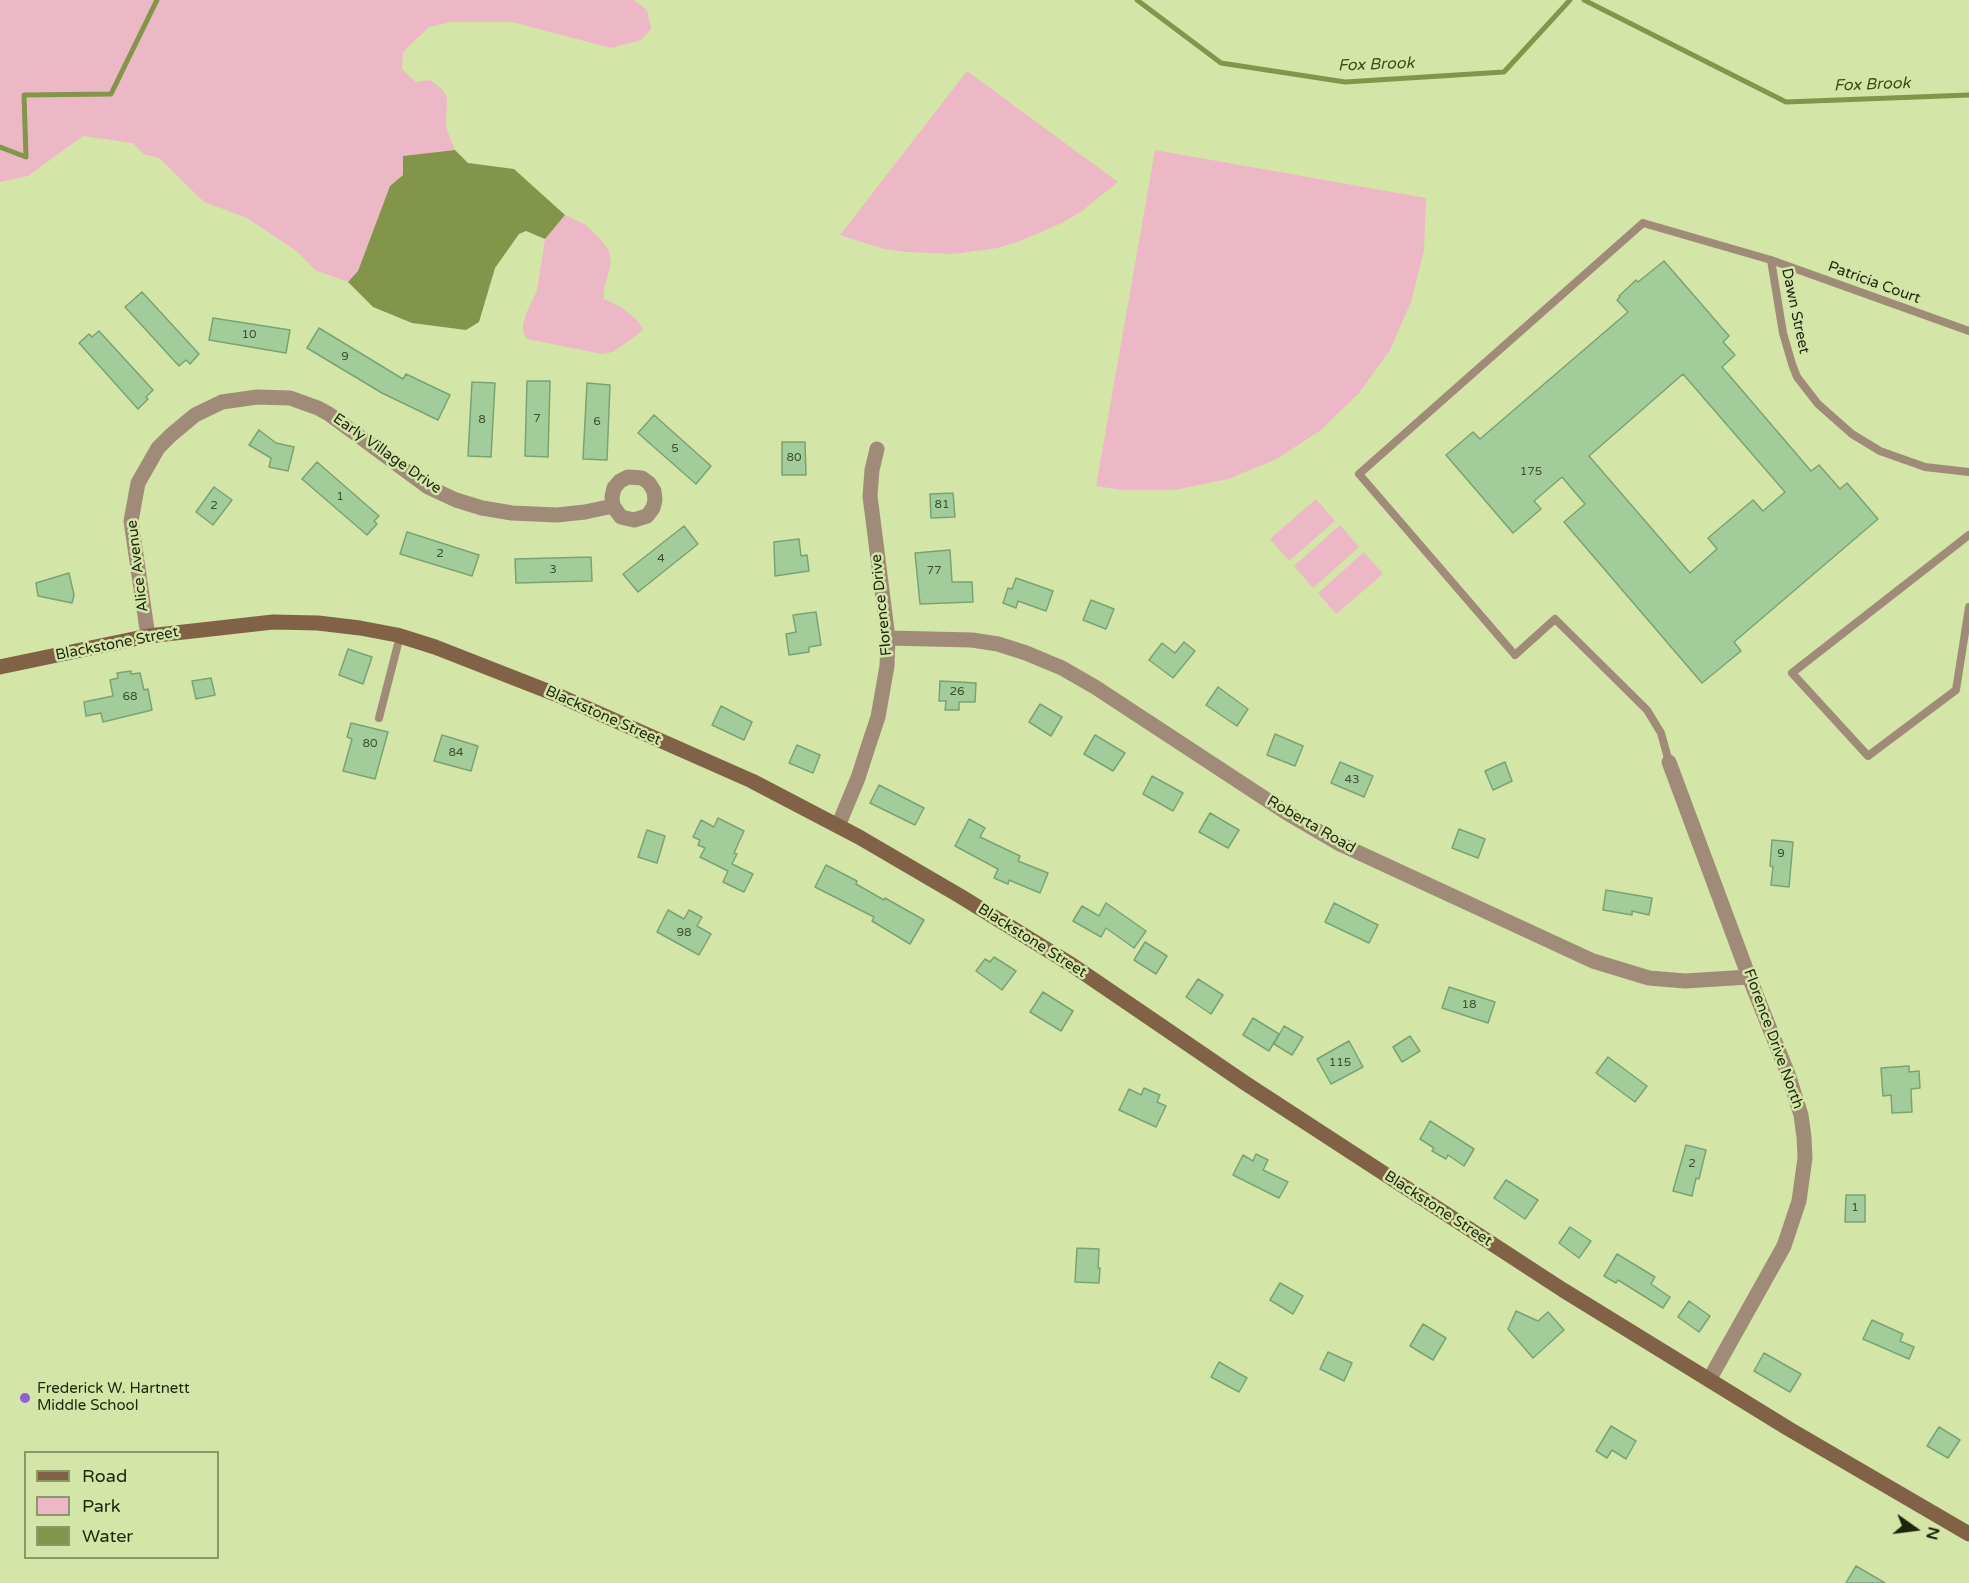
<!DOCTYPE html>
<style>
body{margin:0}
#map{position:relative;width:1969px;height:1583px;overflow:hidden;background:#d4e5a8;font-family:"Varela Round",sans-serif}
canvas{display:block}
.legend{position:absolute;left:24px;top:1451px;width:195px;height:108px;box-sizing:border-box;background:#d4e5a8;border:2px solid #8c986a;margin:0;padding:8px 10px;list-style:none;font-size:18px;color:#1f250d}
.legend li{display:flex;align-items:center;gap:12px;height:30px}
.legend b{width:30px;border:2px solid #8c986a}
.north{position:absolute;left:1885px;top:1499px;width:60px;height:60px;-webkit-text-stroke:4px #d4e5a8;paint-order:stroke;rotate:104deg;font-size:16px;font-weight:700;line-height:24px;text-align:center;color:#1f250d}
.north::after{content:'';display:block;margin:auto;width:21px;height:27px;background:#1f250d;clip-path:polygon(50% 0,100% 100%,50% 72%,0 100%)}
</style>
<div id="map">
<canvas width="1969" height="1583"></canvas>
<ul class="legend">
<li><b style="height:8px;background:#816247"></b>Road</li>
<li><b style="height:16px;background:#edb8c6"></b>Park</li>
<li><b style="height:16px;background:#82954a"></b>Water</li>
</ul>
<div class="north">N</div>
</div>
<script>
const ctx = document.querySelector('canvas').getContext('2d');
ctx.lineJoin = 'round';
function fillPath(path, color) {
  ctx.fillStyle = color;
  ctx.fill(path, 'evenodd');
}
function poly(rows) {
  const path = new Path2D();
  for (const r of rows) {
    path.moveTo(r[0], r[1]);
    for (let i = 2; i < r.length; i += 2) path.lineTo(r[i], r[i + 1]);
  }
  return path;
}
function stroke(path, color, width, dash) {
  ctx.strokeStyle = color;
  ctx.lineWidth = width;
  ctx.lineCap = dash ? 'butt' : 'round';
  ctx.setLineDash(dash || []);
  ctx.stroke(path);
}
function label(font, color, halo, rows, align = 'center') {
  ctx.font = font + ' "Varela Round",sans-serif';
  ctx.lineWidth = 5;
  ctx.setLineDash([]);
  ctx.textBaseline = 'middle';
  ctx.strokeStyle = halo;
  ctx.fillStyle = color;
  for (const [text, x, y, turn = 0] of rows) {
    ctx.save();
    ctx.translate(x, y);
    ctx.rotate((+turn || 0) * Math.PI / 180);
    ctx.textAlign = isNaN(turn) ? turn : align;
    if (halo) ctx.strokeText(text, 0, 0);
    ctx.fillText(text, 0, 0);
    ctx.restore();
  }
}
fillPath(poly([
 [0,0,634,0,647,10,651,29,641,40,611,48,512,22,450,22,429,27,403,52,402,69,416,82,430,80,442,89,447,97,446,128,455,150,403,156,403,175,390,186,358,271,348,282,315,270,295,250,247,218,204,202,159,158,144,154,133,143,83,136,28,176,0,182],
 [967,71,1118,182,1082,211,1062,223,1020,241,998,248,953,254,907,252,884,249,840,235],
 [1155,150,1426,198,1424,250,1411,302,1390,350,1359,393,1321,430,1277,459,1228,479,1175,490,1122,490,1096,486],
 [565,215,586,225,601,240,609,251,611,264,604,289,604,299,621,307,637,320,643,329,640,333,613,352,602,354,527,339,523,332,523,324,528,309,537,291,545,239],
 [1316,499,1335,521,1289,561,1270,539],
 [1340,525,1359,547,1313,588,1294,566],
 [1364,552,1383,574,1336,614,1318,593]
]), '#edb8c6');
fillPath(poly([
 [455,150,468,163,514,169,565,215,545,239,526,231,519,234,495,268,479,322,466,330,412,323,373,307,348,282,358,271,390,186,403,175,403,156]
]), '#82954a');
stroke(poly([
 [1137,0,1221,63,1345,82,1504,72,1570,0],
 [1584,0,1786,102,1969,95],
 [0,147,26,157,24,95,111,94,157,0]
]), '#82954a', 5);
const building = poly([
 [1664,261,1729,336,1723,342,1735,355,1722,367,1811,471,1819,465,1840,489,1847,483,1878,519,1734,642,1741,651,1702,683,1564,522,1585,504,1562,477,1534,501,1541,509,1513,533,1446,455,1473,432,1480,439,1628,312,1617,300,1620,297,1619,296,1636,280,1638,282,1664,261],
 [1683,374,1785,492,1763,511,1753,500,1708,538,1717,549,1690,573,1589,456,1683,374],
 [142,292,199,354,190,364,186,360,179,366,125,307,142,292],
 [213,318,290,330,286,353,209,340,213,318],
 [319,328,403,379,406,374,450,395,438,420,382,393,307,348,319,328],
 [99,331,153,390,146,397,148,399,138,409,79,343,89,334,92,337,99,331],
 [527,381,550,381,548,457,525,456,527,381],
 [472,382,495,383,491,457,468,456,472,382],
 [587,383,610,385,607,460,583,459,587,383],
 [654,415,711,466,696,484,638,433,654,415],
 [259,430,276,443,294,447,288,471,269,467,271,458,249,445,259,430],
 [782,442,805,442,806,475,782,475,782,442],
 [317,462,379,516,374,521,377,524,367,535,302,479,317,462],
 [214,487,232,500,213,525,196,512,214,487],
 [953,493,955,517,931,518,930,494,953,493],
 [684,526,698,544,638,592,623,574,684,526],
 [407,532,479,555,472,576,400,554,407,532],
 [799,539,801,556,807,555,809,571,775,576,774,542,799,539],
 [950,550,952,582,972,582,973,602,920,604,915,553,950,550],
 [591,557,592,581,516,583,515,559,591,557],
 [69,573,74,595,72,603,38,596,36,583,69,573],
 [1016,578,1053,591,1046,611,1018,601,1016,608,1003,603,1008,588,1012,589,1016,578],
 [1091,600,1114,609,1106,629,1083,620,1091,600],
 [816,612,821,645,809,647,809,652,789,655,786,634,796,632,793,615,816,612],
 [1184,642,1195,651,1173,678,1149,660,1162,643,1175,653,1184,642],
 [348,649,372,657,363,684,339,675,348,649],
 [131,671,131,674,140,673,144,690,148,689,152,710,103,722,101,713,86,716,84,702,113,696,110,680,118,678,117,673,131,671],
 [211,678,215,695,196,699,192,681,211,678],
 [940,681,976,683,975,702,959,702,959,710,945,710,946,701,939,701,940,681],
 [1218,687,1248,709,1237,726,1206,705,1218,687],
 [1040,704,1062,717,1051,736,1029,722,1040,704],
 [721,706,752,722,744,740,712,725,721,706],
 [351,723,388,732,375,779,343,771,352,739,347,737,351,723],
 [1275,734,1303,746,1295,766,1267,755,1275,734],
 [442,735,478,746,471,771,434,761,442,735],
 [1095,735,1125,753,1113,771,1084,754,1095,735],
 [797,745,820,755,813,773,789,763,797,745],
 [1340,762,1373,776,1364,797,1331,783,1340,762],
 [1505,762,1512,781,1493,790,1485,771,1505,762],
 [1152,776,1183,793,1173,811,1143,794,1152,776],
 [879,785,924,808,915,825,870,803,879,785],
 [1210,813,1239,830,1228,848,1199,832,1210,813],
 [718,818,744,831,734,853,737,854,732,864,753,874,744,892,723,882,728,871,700,857,705,848,698,845,700,840,693,837,701,820,714,827,718,818],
 [969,819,985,828,980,837,1020,856,1018,861,1048,873,1040,893,1009,880,1008,884,994,878,998,869,955,846,969,819],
 [1459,829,1485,839,1478,858,1452,848,1459,829],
 [647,830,665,836,657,863,638,857,647,830],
 [1772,840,1793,842,1789,887,1771,885,1773,867,1770,866,1772,840],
 [826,865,857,881,856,884,884,900,885,898,924,920,910,944,872,921,874,917,815,887,826,865],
 [1606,890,1652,898,1649,915,1632,911,1632,915,1603,910,1606,890],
 [1106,903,1146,931,1134,948,1106,928,1101,937,1073,921,1082,906,1099,916,1106,903],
 [1334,903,1378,925,1369,943,1325,922,1334,903],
 [668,910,684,919,689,910,702,917,697,926,711,934,699,955,657,932,668,910],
 [1145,942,1167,956,1156,974,1134,960,1145,942],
 [994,957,1016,971,1002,990,976,971,985,959,990,962,994,957],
 [1198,979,1223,995,1211,1014,1186,997,1198,979],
 [1449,987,1495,1002,1488,1023,1442,1008,1449,987],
 [1043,992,1073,1011,1061,1031,1030,1012,1043,992],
 [1253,1018,1279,1034,1269,1051,1243,1035,1253,1018],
 [1284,1026,1303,1037,1292,1055,1274,1044,1284,1026],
 [1410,1036,1420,1051,1402,1062,1393,1047,1410,1036],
 [1349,1041,1363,1067,1331,1084,1317,1059,1349,1041],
 [1608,1057,1647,1086,1635,1102,1596,1073,1608,1057],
 [1909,1066,1909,1072,1919,1071,1920,1088,1911,1089,1912,1112,1892,1113,1891,1095,1883,1096,1881,1068,1909,1066],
 [1144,1088,1160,1095,1157,1102,1166,1106,1156,1127,1119,1110,1129,1089,1141,1095,1144,1088],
 [1430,1121,1474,1149,1464,1166,1448,1155,1446,1159,1432,1151,1434,1148,1420,1139,1430,1121],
 [1686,1145,1706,1150,1699,1179,1696,1178,1692,1196,1673,1191,1686,1145],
 [1256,1154,1268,1160,1263,1170,1288,1182,1279,1198,1233,1175,1243,1155,1253,1161,1256,1154],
 [1506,1180,1538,1200,1525,1219,1494,1198,1506,1180],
 [1846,1195,1865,1195,1865,1222,1845,1222,1846,1195],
 [1570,1227,1591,1241,1579,1258,1559,1243,1570,1227],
 [1077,1248,1099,1249,1098,1268,1100,1268,1099,1283,1075,1282,1077,1248],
 [1617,1254,1655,1277,1651,1284,1670,1297,1663,1308,1618,1280,1616,1283,1604,1276,1617,1254],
 [1280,1283,1303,1296,1293,1314,1270,1300,1280,1283],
 [1689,1301,1710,1316,1699,1332,1678,1317,1689,1301],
 [1516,1311,1538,1321,1548,1312,1564,1330,1533,1358,1508,1329,1516,1311],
 [1872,1320,1903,1334,1900,1341,1914,1347,1909,1359,1863,1339,1872,1320],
 [1423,1324,1446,1338,1433,1360,1410,1346,1423,1324],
 [1328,1352,1352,1363,1344,1381,1320,1369,1328,1352],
 [1764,1353,1801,1374,1790,1392,1754,1371,1764,1353],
 [1219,1362,1247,1378,1239,1392,1211,1377,1219,1362],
 [1611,1426,1636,1441,1626,1459,1612,1450,1607,1458,1596,1451,1611,1426],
 [1939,1427,1960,1440,1948,1458,1927,1446,1939,1427],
 [1856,1566,1885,1583,1846,1583,1856,1566]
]);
fillPath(building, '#a2cd9b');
stroke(building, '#7aa373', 1.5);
stroke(poly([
 [1771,260,1783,333,1792,364,1797,377,1818,404,1852,434,1880,451,1925,467,1969,472],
 [1969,535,1792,673,1868,756,1956,690,1969,607],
 [379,718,400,636],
 [1669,762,1661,733,1647,710,1555,619,1515,655,1359,474,1643,223,1771,260,1969,331]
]), '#a08a78', 8);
stroke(poly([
 [148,636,131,521,138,483,158,448,171,435,195,415,222,402,257,397,290,398,318,408,329,414,428,487,456,500,482,508,512,513,557,515,585,512,613,506,621,517,634,520,647,516,653,508,655,500,654,491,649,483,642,478,628,477,620,481,614,488,612,497,613,506],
 [888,638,972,640,998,644,1026,653,1062,668,1095,687,1287,813,1340,844,1593,961,1649,978,1685,981,1749,977],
 [1669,762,1749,977,1788,1074,1801,1115,1804,1137,1805,1158,1799,1201,1784,1246,1709,1380],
 [838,826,858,778,868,747,878,717,887,666,888,638,870,496,872,470,877,449]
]), '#a08a78', 15);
stroke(poly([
 [0,667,148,636,273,622,318,623,360,628,397,635,435,647,555,694,752,781,859,837,960,896,1072,965,1245,1083,1563,1290,1789,1429,1969,1534]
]), '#816247', 15);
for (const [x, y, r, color] of [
 [25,1398,6,"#925ed7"]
]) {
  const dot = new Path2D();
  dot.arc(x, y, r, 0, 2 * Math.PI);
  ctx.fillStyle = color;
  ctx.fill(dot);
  stroke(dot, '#d4e5a8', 2);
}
label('12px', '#404f30', null, [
 ["10",249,335],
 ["9",345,357],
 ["7",537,419],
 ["8",482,420],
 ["6",597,422],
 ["5",675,449],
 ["80",794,458],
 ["175",1531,472],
 ["1",340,497],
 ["81",942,505],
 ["2",214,506],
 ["2",440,554],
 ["4",661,559],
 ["3",553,570],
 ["77",934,571],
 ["26",957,692],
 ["68",130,697],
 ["80",370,744],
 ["84",456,753],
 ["43",1352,780],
 ["9",1781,854],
 ["98",684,933],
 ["18",1469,1005],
 ["115",1340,1063],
 ["2",1692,1164],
 ["1",1855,1208]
]);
label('15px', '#1f250d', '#d4e5a8', [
 ["Patricia Court",1874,283,20],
 ["Dawn Street",1795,311,78],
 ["Early Village Drive",387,454,35],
 ["Alice Avenue",138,566,-97],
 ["Florence Drive",882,605,-96],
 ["Blackstone Street",117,644,-11],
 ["Blackstone Street",603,716,24],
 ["Roberta Road",1311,825,30],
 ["Blackstone Street",1032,941,32],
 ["Florence Drive North",1773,1039,70],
 ["Blackstone Street",1438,1209,33]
]);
label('15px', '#1f250d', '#d4e5a8', [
 ["Frederick W. Hartnett",37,1389],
 ["Middle School",37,1406]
], 'left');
label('italic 16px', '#3e4b12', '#d4e5a8', [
 ["Fox Brook",1376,65,-2],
 ["Fox Brook",1872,85,-2]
]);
</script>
